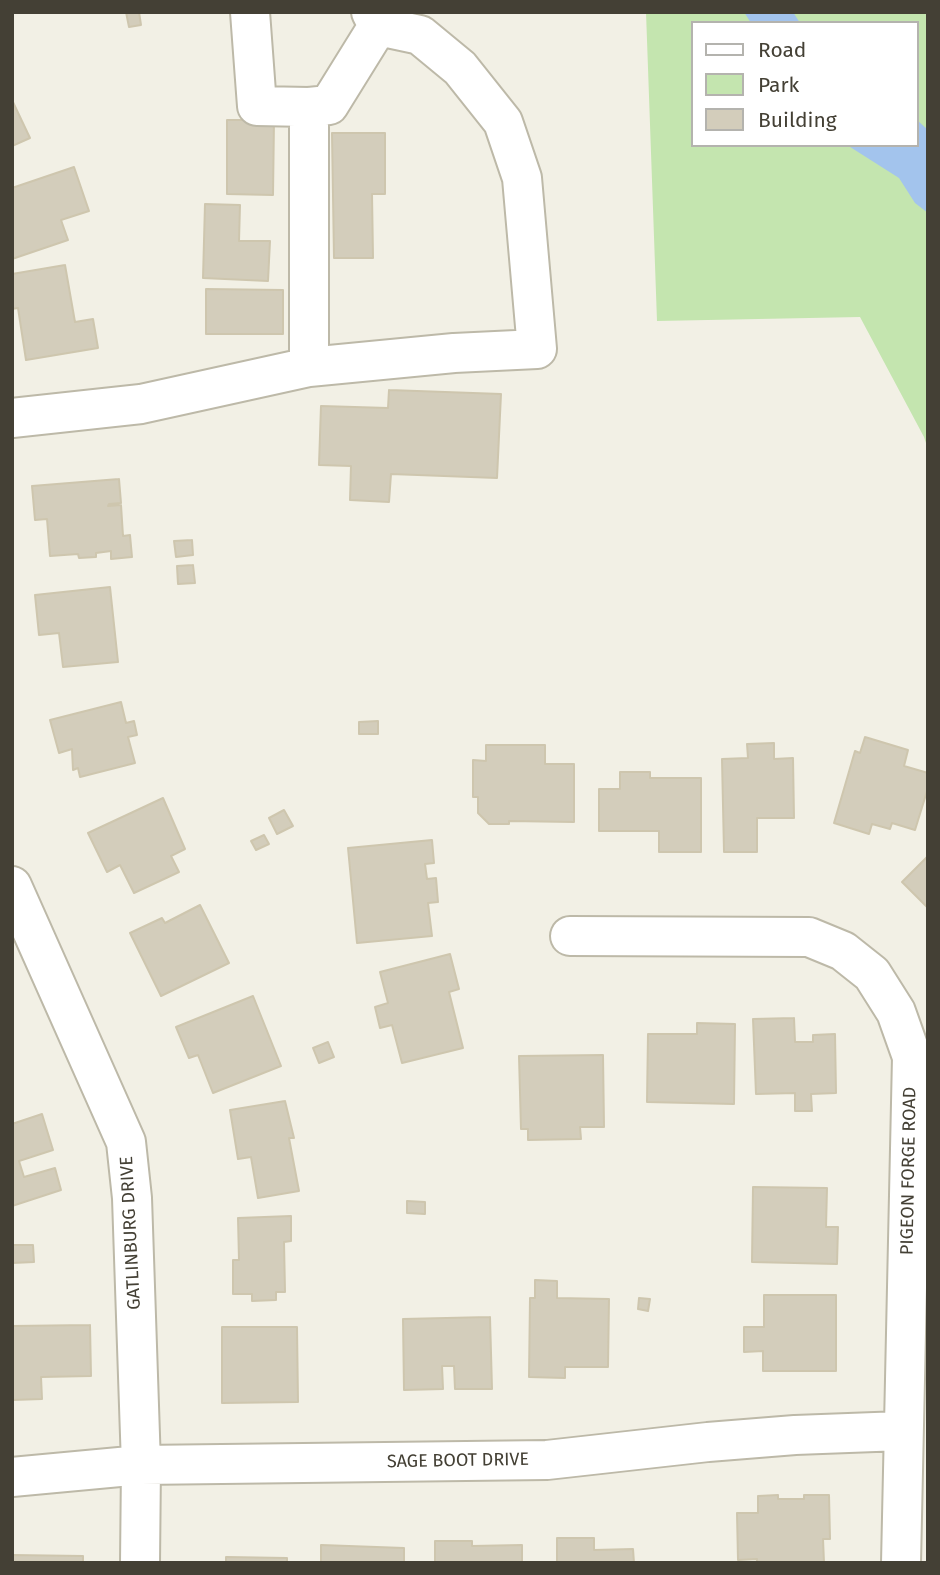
<!DOCTYPE html>
<style>
body{margin:0}
#map{position:relative;width:940px;height:1575px;overflow:hidden;background:#f2f0e5;font-family:"Fira Sans",sans-serif}
canvas{display:block}
.frame{position:absolute;inset:0;border:14px solid #444035;pointer-events:none}
.legend{position:absolute;left:691px;top:21px;width:228px;height:126px;box-sizing:border-box;background:#fff;border:2px solid #b4b3ae;margin:0;padding:9px 12px;list-style:none;font-size:21px;color:#444035}
.legend li{display:flex;align-items:center;gap:14px;height:35px}
.legend b{width:35px;border:2px solid #b4b3ae}
</style>
<div id="map">
<canvas width="940" height="1575"></canvas>
<div class="frame"></div>
<ul class="legend">
<li><b style="height:9px;background:#fff"></b>Road</li>
<li><b style="height:19px;background:#c4e5af"></b>Park</li>
<li><b style="height:19px;background:#d3cdbb"></b>Building</li>
</ul>
</div>
<script>
const ctx = document.querySelector('canvas').getContext('2d');
ctx.lineJoin = 'round';
function fillPath(path, color) {
  ctx.fillStyle = color;
  ctx.fill(path, 'evenodd');
}
function poly(rows) {
  const path = new Path2D();
  for (const r of rows) {
    path.moveTo(r[0], r[1]);
    for (let i = 2; i < r.length; i += 2) path.lineTo(r[i], r[i + 1]);
  }
  return path;
}
function stroke(path, color, width, dash) {
  ctx.strokeStyle = color;
  ctx.lineWidth = width;
  ctx.lineCap = dash ? 'butt' : 'round';
  ctx.setLineDash(dash || []);
  ctx.stroke(path);
}
function label(font, color, halo, rows, align = 'center') {
  ctx.font = font + ' "Fira Sans",sans-serif';
  ctx.lineWidth = 6;
  ctx.setLineDash([]);
  ctx.textBaseline = 'middle';
  ctx.strokeStyle = halo;
  ctx.fillStyle = color;
  for (const [text, x, y, turn = 0] of rows) {
    ctx.save();
    ctx.translate(x, y);
    ctx.rotate((+turn || 0) * Math.PI / 180);
    ctx.textAlign = isNaN(turn) ? turn : align;
    if (halo) ctx.strokeText(text, 0, 0);
    ctx.fillText(text, 0, 0);
    ctx.restore();
  }
}
fillPath(poly([
 [646,12,928,12,928,449,924,437,860,317,657,321],
 [693,23,917,23,917,145,693,145]
]), '#c4e5af');
fillPath(poly([
 [744,12,793,12,800,23,751,23],
 [917,120,928,130,928,213,915,203,899,178,847,145,917,145]
]), '#a3c4ed');
const building = poly([
 [126,12,139,12,141,25,129,27,126,12],
 [12,100,30,138,12,146,12,100],
 [227,120,274,120,273,195,227,194,227,120],
 [332,133,385,133,385,194,372,194,373,258,334,258,332,133],
 [74,167,89,211,61,220,68,240,12,259,12,188,74,167],
 [205,204,240,205,239,241,270,241,268,281,203,278,205,204],
 [65,265,75,322,93,319,98,348,26,360,18,308,12,309,12,274,65,265],
 [206,289,283,290,283,334,206,334,206,289],
 [389,390,501,394,497,478,391,474,389,502,350,500,351,466,319,465,321,406,388,408,389,390],
 [119,479,121,503,109,504,108,506,121,505,123,536,130,535,132,557,111,559,111,551,96,553,96,557,79,558,78,554,50,556,47,519,35,520,32,486,119,479],
 [192,540,193,555,176,557,174,541,192,540],
 [193,565,195,583,178,584,177,566,193,565],
 [110,587,118,662,63,667,59,633,39,635,35,595,110,587],
 [121,702,126,723,134,721,137,735,128,737,135,763,80,777,78,768,73,770,72,749,59,753,50,720,121,702],
 [378,721,378,734,359,734,359,722,378,721],
 [865,737,908,750,904,766,928,773,928,788,915,830,892,823,890,829,872,824,869,834,834,823,855,751,860,753,865,737],
 [774,743,774,759,793,758,794,818,757,818,757,852,724,852,722,759,748,758,747,744,774,743],
 [486,745,545,745,545,764,574,764,574,822,509,821,509,824,489,824,478,813,478,797,473,797,473,760,486,761,486,745],
 [620,772,650,772,650,778,701,778,701,852,659,852,659,831,599,831,599,789,620,789,620,772],
 [163,798,185,849,171,856,179,872,134,893,120,865,107,872,88,833,163,798],
 [284,810,293,826,277,834,269,818,284,810],
 [264,835,269,844,256,850,251,841,264,835],
 [432,840,434,863,425,864,427,879,436,878,438,902,428,903,432,936,357,943,348,848,432,840],
 [928,856,928,908,902,882,928,856],
 [200,905,229,963,161,996,130,933,162,918,165,923,200,905],
 [450,954,459,989,449,992,463,1048,402,1063,392,1025,380,1028,375,1007,388,1003,380,972,450,954],
 [253,996,281,1066,213,1093,198,1055,189,1058,176,1027,253,996],
 [794,1018,795,1042,813,1042,813,1035,835,1034,836,1093,811,1094,812,1111,795,1111,795,1093,756,1094,753,1019,794,1018],
 [697,1023,735,1024,734,1104,647,1102,648,1034,697,1034,697,1023],
 [328,1042,334,1057,319,1063,313,1048,328,1042],
 [603,1055,604,1127,580,1127,581,1139,528,1140,528,1129,521,1129,519,1056,603,1055],
 [285,1101,294,1138,289,1138,299,1191,258,1198,251,1157,238,1159,230,1110,285,1101],
 [42,1114,53,1150,19,1161,24,1177,55,1168,61,1190,12,1206,12,1124,42,1114],
 [753,1187,827,1188,826,1227,838,1227,837,1264,752,1262,753,1187],
 [407,1201,425,1202,425,1214,407,1213,407,1201],
 [291,1216,291,1241,284,1242,285,1292,276,1292,276,1300,252,1301,252,1294,233,1294,233,1260,239,1260,238,1218,291,1216],
 [12,1245,33,1245,34,1262,12,1263,12,1245],
 [535,1280,557,1281,557,1298,609,1299,608,1367,565,1367,565,1378,529,1377,530,1298,535,1298,535,1280],
 [764,1295,836,1295,836,1371,763,1371,763,1351,744,1352,744,1327,764,1327,764,1295],
 [639,1298,650,1299,648,1311,638,1309,639,1298],
 [490,1317,492,1389,455,1389,454,1366,442,1366,443,1389,404,1390,403,1319,490,1317],
 [90,1325,91,1376,41,1377,42,1399,12,1400,12,1326,90,1325],
 [222,1327,297,1327,298,1402,222,1403,222,1327],
 [778,1495,778,1499,804,1499,804,1495,829,1495,830,1539,823,1539,824,1563,757,1563,757,1559,738,1560,737,1513,758,1513,758,1496,778,1495],
 [557,1538,594,1538,594,1550,633,1549,634,1563,557,1563,557,1538],
 [435,1541,472,1541,472,1546,522,1545,522,1563,435,1563,435,1541],
 [321,1545,404,1548,404,1563,321,1563,321,1545],
 [12,1555,83,1556,83,1563,12,1563,12,1555],
 [226,1557,287,1558,287,1563,226,1563,226,1557]
]);
fillPath(building, '#d3cdbb');
stroke(building, '#cec6ae', 2);
const minor = poly([
 [250,12,257,106,309,107,329,105,378,26,371,12],
 [309,107,309,367],
 [12,418,141,404,309,367,454,353,537,349,522,178,503,122,460,68,420,35,378,26],
 [12,886,126,1142,132,1198,141,1465,140,1563],
 [570,936,809,937,843,951,872,974,896,1012,912,1057,901,1563],
 [12,1477,141,1465,547,1460,708,1442,795,1435,902,1431]
]);
stroke(minor, '#bdb9a8', 42);
stroke(minor, '#fff', 38);
label('18px', '#444035', '#fff', [
 ["PIGEON FORGE ROAD",909,1171,-89],
 ["GATLINBURG DRIVE",131,1233,-93],
 ["SAGE BOOT DRIVE",458,1461,-1]
]);
</script>
